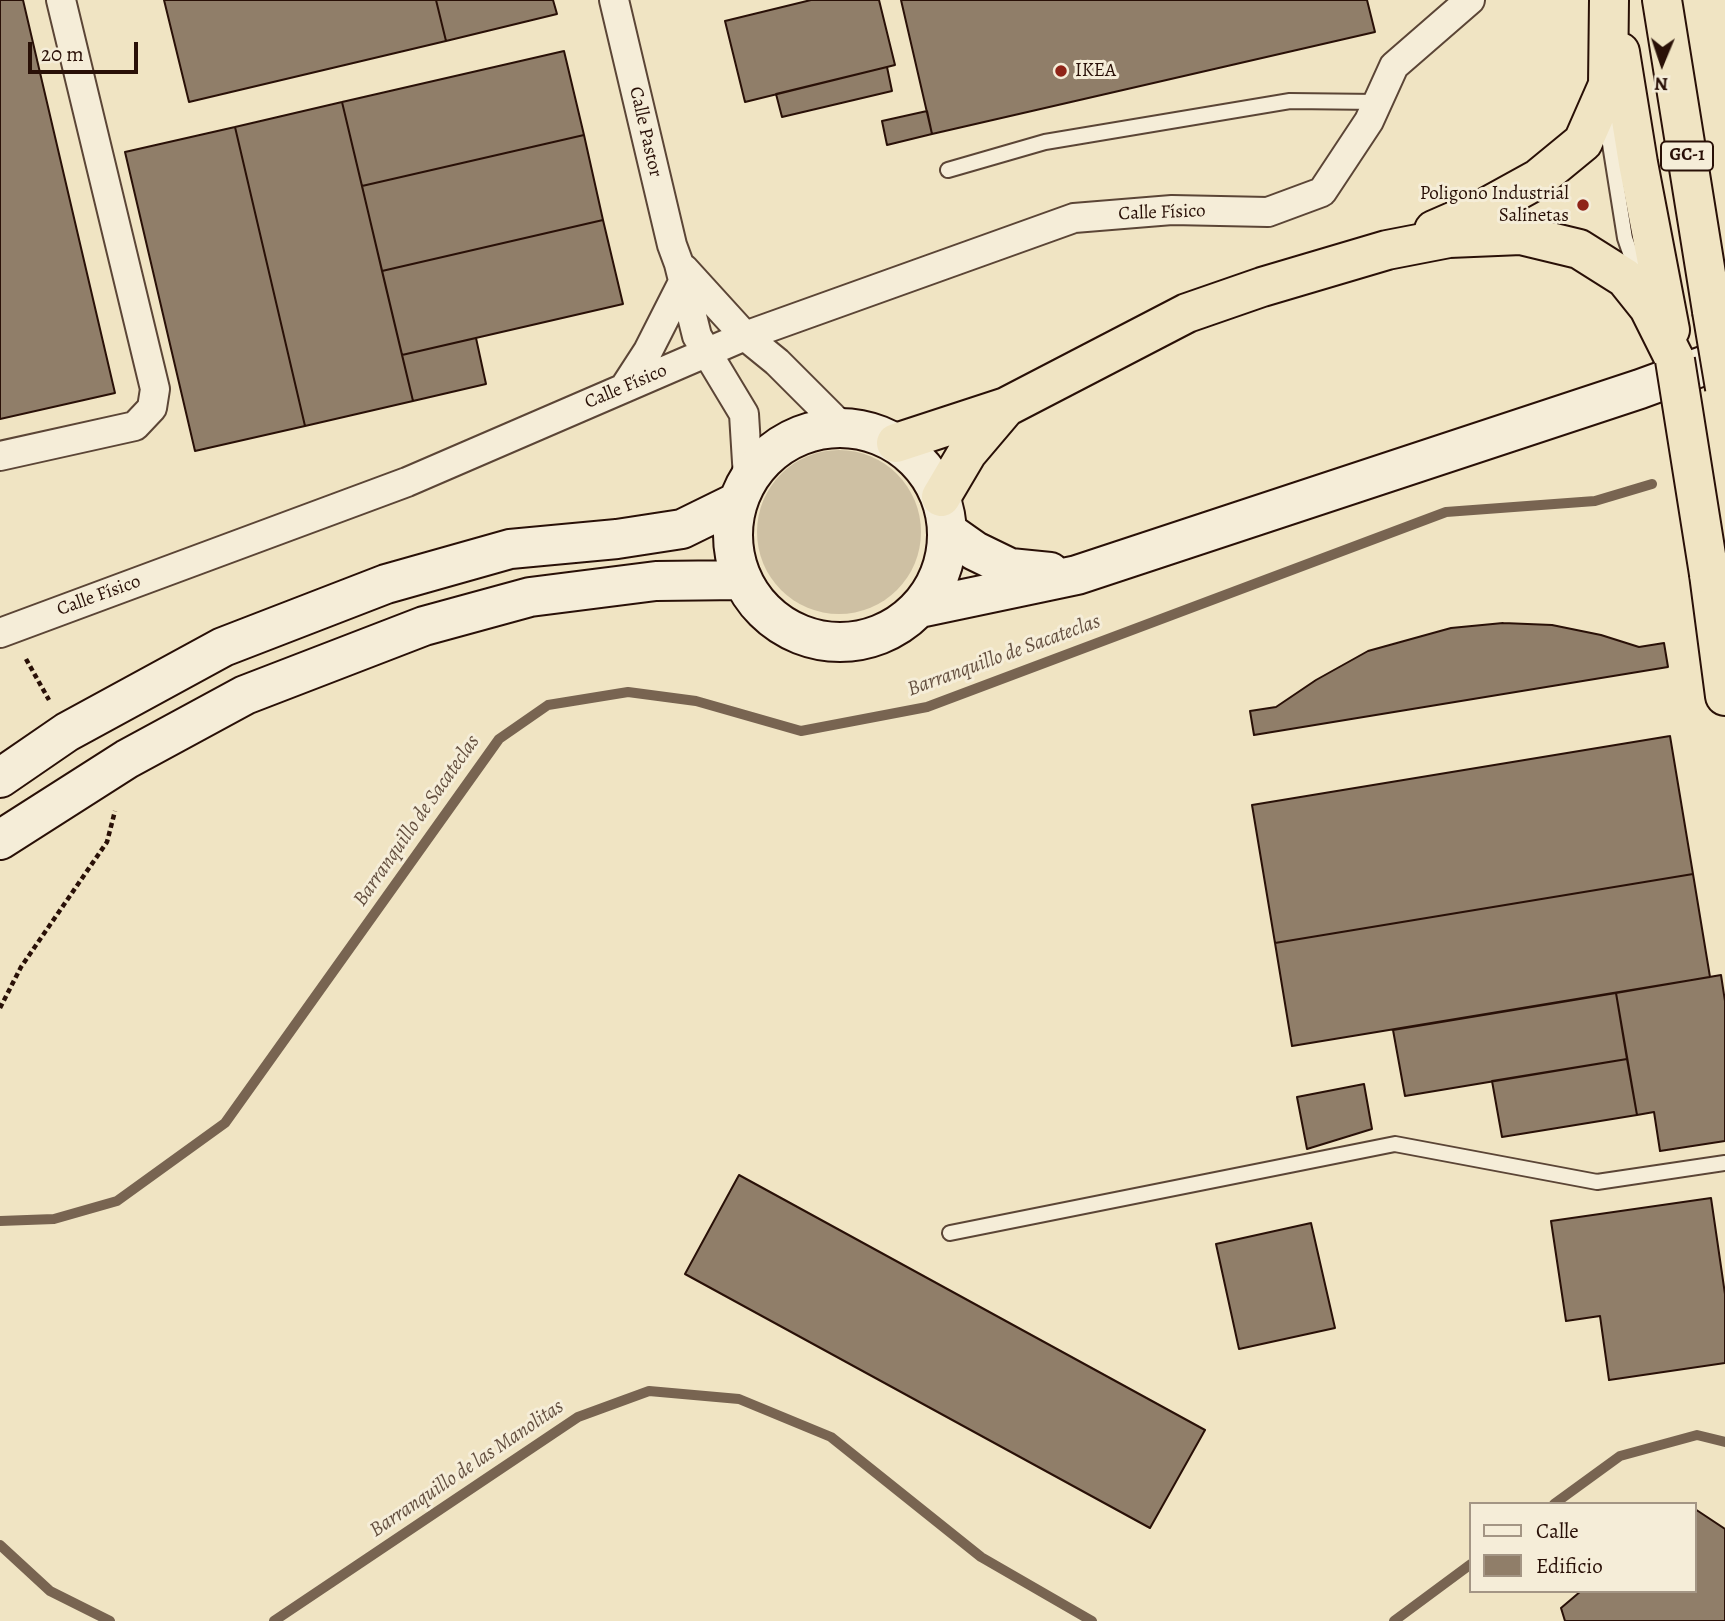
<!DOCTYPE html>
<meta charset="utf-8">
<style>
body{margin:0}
#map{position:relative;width:1725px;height:1621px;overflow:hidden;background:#f0e4c3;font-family:Alegreya,serif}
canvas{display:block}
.legend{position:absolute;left:1469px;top:1502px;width:228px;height:91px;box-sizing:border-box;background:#f5edd8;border:2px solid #a39584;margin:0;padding:9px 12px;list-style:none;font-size:21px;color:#291007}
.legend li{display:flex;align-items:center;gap:14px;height:35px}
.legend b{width:35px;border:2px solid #a39584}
.north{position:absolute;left:1627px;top:28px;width:70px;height:70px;-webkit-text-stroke:5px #f5edd8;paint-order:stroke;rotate:182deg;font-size:19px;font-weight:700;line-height:28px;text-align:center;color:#291007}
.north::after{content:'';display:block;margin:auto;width:24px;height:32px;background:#291007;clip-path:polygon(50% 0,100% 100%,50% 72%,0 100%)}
.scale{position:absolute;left:28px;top:42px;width:110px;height:32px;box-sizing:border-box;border:4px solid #291007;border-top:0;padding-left:9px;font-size:21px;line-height:24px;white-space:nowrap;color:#291007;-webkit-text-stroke:5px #f5edd8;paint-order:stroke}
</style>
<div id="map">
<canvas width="1725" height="1621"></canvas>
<ul class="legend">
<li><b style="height:9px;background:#f5edd8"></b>Calle</li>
<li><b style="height:19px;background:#907e69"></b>Edificio</li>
</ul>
<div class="north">N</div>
<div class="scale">20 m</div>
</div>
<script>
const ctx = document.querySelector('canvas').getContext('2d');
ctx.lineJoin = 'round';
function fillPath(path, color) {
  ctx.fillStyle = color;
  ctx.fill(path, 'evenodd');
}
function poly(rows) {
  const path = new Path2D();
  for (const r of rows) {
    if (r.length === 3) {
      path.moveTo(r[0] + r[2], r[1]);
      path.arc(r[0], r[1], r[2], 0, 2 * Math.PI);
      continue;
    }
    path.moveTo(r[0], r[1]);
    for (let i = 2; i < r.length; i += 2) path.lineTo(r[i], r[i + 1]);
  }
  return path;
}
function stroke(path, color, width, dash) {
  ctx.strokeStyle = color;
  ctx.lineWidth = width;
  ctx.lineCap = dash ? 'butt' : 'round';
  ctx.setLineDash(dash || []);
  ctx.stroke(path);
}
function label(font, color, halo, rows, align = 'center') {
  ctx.font = font + ' Alegreya,serif';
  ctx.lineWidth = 6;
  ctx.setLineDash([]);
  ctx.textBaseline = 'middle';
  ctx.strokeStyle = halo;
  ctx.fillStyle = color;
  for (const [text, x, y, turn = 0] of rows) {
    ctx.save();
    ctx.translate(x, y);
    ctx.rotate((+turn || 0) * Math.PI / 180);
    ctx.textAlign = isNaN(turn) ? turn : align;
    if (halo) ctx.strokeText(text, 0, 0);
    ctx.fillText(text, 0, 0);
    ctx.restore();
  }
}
fillPath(poly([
 [839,532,82]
]), '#cec0a3');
stroke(poly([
 [0,1221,54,1219,117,1201,225,1123,499,739,548,705,628,692,696,701,801,731,927,707,1446,512,1595,501,1652,484],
 [1554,1504,1620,1456,1697,1435,1725,1442],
 [0,1545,50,1591,110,1621],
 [274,1621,578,1417,649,1391,739,1399,831,1437,981,1557,1092,1621],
 [1394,1621,1471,1564]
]), '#786451', 10);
const building = poly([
 [0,0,23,0,115,393,0,419,0,0],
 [164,0,436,0,446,41,189,102,164,0],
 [436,0,553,0,557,14,446,41,436,0],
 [811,0,879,0,895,65,745,102,725,21,811,0],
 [901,0,1367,0,1375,32,932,134,901,0],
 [564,51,584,135,362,186,342,102,564,51],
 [887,67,892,91,782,117,776,94,887,67],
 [342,102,413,401,305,426,235,127,342,102],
 [927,111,932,134,887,145,882,121,927,111],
 [235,127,305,426,195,451,125,152,235,127],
 [584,135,603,220,382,271,362,186,584,135],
 [603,220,623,304,402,355,382,271,603,220],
 [476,338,486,384,413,401,402,355,476,338],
 [1503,623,1552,625,1601,635,1639,647,1664,643,1668,667,1254,735,1250,711,1276,707,1316,680,1368,651,1451,628,1503,623],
 [1670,736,1693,874,1275,943,1252,805,1670,736],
 [1693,874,1710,977,1292,1046,1275,943,1693,874],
 [1721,975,1725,1001,1725,1141,1660,1151,1654,1112,1637,1115,1616,993,1721,975],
 [1616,993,1627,1059,1405,1096,1393,1030,1616,993],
 [1627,1059,1637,1115,1502,1137,1492,1081,1627,1059],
 [1364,1084,1372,1129,1307,1149,1297,1097,1364,1084],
 [739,1175,1205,1430,1150,1528,685,1274,739,1175],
 [1711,1198,1725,1294,1725,1363,1609,1380,1600,1316,1566,1321,1551,1221,1711,1198],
 [1311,1223,1335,1328,1239,1349,1216,1244,1311,1223],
 [1695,1509,1725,1529,1725,1621,1565,1621,1561,1608,1581,1591,1695,1591,1695,1509]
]);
fillPath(building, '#907e69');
stroke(building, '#291007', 2);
const lane = poly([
 [1609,111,1610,144,1625,238,1638,276],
 [948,170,1045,142,1290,101,1378,102],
 [950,1233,1395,1144,1597,1182,1725,1163]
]);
const street = poly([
 [614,0,672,245,679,264,697,336,744,414,748,478],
 [684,269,745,336,777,362,842,427],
 [624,388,648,351,684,280],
 [0,456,135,426,152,408,155,389,61,0],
 [0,633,407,482,745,336,1074,218,1172,210,1268,212,1322,192,1369,121,1394,66,1470,0]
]);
const secondary = poly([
 [840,535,107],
 [948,532,975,551,1010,568,1050,572],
 [920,608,1077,575,1640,389,1725,358],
 [0,778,67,732,223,647,386,584,510,549,617,539,682,529,737,502],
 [0,840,127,759,245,695,424,626,530,597,656,581,741,580]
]);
const highway = poly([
 [1662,0,1712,311],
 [1620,52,1638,163,1670,330],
 [1434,230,1489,206,1538,179,1583,142,1608,85,1609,0],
 [896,443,1006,407,1187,313,1262,287,1387,250,1449,238,1521,235,1579,249,1625,278,1649,308,1675,360],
 [941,497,967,453,1006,407],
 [1709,574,1725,696]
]);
stroke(lane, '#5b4536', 18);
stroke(street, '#5b4536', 32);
stroke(secondary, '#291007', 42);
stroke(highway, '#291007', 42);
stroke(poly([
 [26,659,49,700],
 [0,1008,21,967,107,842,115,811]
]), '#291007', 4.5, [5, 3.5]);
stroke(lane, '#f5edd8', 14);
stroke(street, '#f5edd8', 28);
stroke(secondary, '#f5edd8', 38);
stroke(highway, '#f0e4c3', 38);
const highwayBridge = poly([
 [1712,311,1725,388],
 [1675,360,1709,574]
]);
stroke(highwayBridge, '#291007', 42, []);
stroke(highwayBridge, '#f0e4c3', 38);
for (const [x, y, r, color] of [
 [1061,71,7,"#8f2418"],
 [1583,205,7,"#8f2418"]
]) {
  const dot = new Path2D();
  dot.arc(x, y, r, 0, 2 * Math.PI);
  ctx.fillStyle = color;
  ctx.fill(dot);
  stroke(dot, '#f5edd8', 2.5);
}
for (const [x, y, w] of [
 [1687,156,52]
]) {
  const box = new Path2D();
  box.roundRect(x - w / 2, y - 14.5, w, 29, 5);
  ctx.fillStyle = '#f5edd8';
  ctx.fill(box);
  stroke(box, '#291007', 2);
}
label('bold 18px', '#291007', null, [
 ["GC-1",1687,156]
]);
label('19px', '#291007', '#f5edd8', [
 ["IKEA",1075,71],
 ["Poligono Industrial",1569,194,"right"],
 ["Salinetas",1569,216,"right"]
], 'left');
label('19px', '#291007', '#f5edd8', [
 ["Calle Pastor",645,132,77],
 ["Calle Físico",1162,213,-2],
 ["Calle Físico",626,387,-23],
 ["Calle Físico",99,596,-20]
]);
label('italic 21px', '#644f3f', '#f5edd8', [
 ["Barranquillo de Sacateclas",1004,656,-20],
 ["Barranquillo de Sacateclas",417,821,-55],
 ["Barranquillo de las Manolitas",467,1469,-34]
]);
</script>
